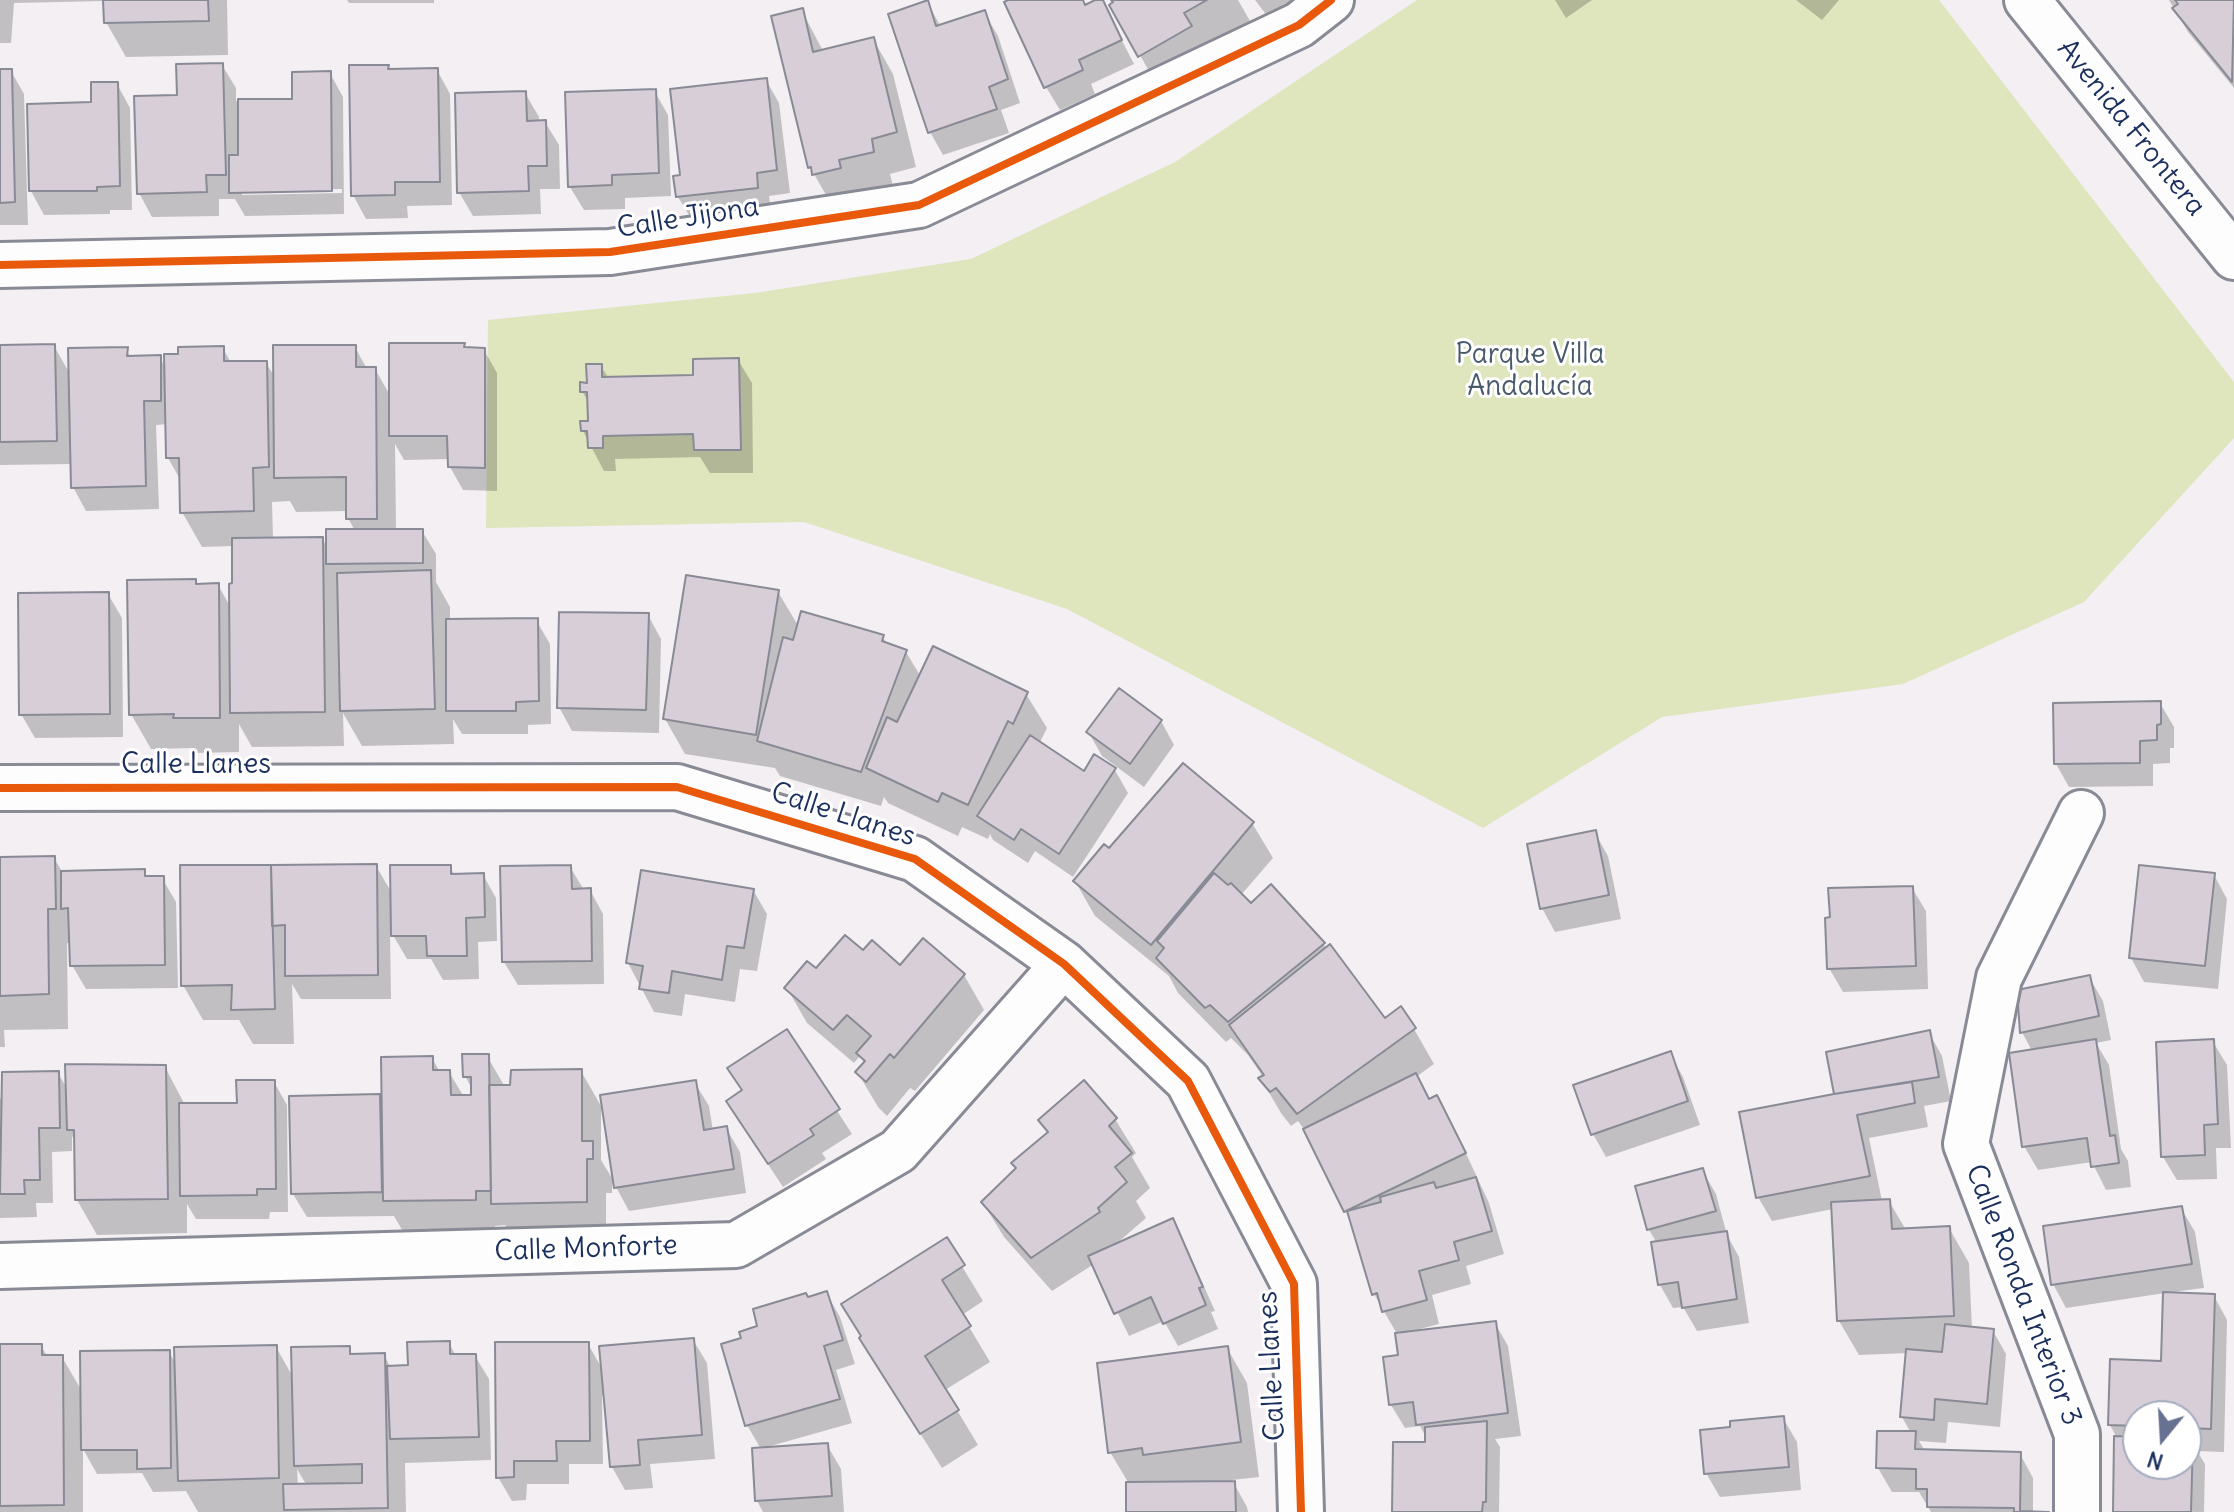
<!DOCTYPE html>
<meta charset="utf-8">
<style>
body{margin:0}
#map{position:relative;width:2234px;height:1512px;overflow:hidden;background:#f3eff3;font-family:Delius,sans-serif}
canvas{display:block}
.north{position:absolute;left:2122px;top:1400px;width:80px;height:80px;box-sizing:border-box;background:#fff;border:2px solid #a4acbf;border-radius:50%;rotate:198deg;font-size:22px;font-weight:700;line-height:32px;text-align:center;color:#1b2f5e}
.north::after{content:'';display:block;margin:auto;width:28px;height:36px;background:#677292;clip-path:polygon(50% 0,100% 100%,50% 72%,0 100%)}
</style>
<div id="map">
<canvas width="2234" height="1512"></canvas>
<div class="north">N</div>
</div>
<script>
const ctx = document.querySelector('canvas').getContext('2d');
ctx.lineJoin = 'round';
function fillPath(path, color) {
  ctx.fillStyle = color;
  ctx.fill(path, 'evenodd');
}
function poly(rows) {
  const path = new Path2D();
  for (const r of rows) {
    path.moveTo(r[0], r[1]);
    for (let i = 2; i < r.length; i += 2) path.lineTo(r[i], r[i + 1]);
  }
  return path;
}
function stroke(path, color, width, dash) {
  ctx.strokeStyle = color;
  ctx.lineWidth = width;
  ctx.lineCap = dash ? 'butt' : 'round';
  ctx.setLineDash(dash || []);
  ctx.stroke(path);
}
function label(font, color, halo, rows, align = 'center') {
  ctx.font = font + ' Delius,sans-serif';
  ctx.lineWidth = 6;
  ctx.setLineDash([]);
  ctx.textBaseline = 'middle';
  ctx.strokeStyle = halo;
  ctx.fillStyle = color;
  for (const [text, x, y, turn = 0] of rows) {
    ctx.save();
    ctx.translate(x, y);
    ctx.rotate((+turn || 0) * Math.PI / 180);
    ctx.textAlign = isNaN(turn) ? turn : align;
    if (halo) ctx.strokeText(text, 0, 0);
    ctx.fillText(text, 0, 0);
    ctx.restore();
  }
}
fillPath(poly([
 [1417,0,1939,0,2234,382,2234,438,2084,602,1903,684,1662,717,1483,828,1067,609,804,522,486,528,488,320,755,293,971,259,1175,162]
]), '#dfe5bd');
fillPath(poly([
 [0,0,227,0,228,55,126,57,106,22,105,1,14,3,11,43,0,43],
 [347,0,434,0,434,3,349,3],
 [1013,0,1083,0,1086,7,1101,0,1134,64,1091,84,1095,94,1060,110,1046,87],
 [1114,0,1238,0,1250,21,1202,49,1160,90,1111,5,1116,3],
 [1255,0,1291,0,1268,17],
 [1555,0,1592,0,1566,18],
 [1796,0,1839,0,1822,20],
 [2169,0,2234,0,2234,88,2188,32],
 [927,2,941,27,984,12,998,36,1020,103,1001,110,1009,133,943,155,930,132],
 [802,11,823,51,873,39,893,74,916,167,890,174,893,186,830,202,810,167],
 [222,65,236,88,236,101,294,101,330,73,343,97,344,214,245,216,235,199,219,199,219,216,152,217,139,193,179,97],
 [342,189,342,193,242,195,242,191],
 [388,67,390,71,437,70,450,94,452,205,407,206,408,218,366,219,353,195],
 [0,71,11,71,24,94,28,225,0,225],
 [766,80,779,103,790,193,769,196,771,211,692,220,678,197,682,177],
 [117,84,130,108,132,210,110,210,110,214,44,215,31,191,93,104],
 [655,92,668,115,671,196,625,198,625,209,584,210,570,187],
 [525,93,539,117,539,122,545,122,559,145,560,189,540,189,541,214,473,216,459,192],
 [464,345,466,349,484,350,497,373,497,491,463,490,450,467,450,459,404,460,395,444,396,531,422,531,436,554,436,582,450,607,450,621,536,620,550,644,551,724,528,725,528,734,462,734,453,719,454,744,362,746,343,713,344,746,252,747,239,724,239,752,195,753,193,748,151,749,131,714,195,581,198,586,218,585,231,608,234,585,234,546,202,547,182,512,181,481,168,458,168,424,156,425,159,509,86,511,73,487,72,464,0,465,0,347,54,346,70,374,126,349,131,358,159,357,167,370,223,348,231,363,266,363,276,379,355,347,367,369,375,369,391,397],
 [290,501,296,512,348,511,348,518,355,531,328,549,322,539,273,539,272,502],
 [738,360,752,383,753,473,710,473,700,457,615,459,616,471,604,471,583,431,590,423,590,405,582,391,601,366,609,379,695,377],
 [778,592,799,627,882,636,888,645,906,652,921,677,1026,694,1047,728,1039,744,1084,774,1112,765,1128,793,1073,877,1035,851,1028,863,993,840,990,834,988,839,962,827,958,836,888,803,884,797,881,806,780,776,775,768,685,754,665,719],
 [108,594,122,618,123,737,35,738,21,714],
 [648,615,661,639,659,733,572,731,559,707],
 [2160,703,2174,727,2174,748,2170,748,2170,763,2153,764,2153,786,2069,787,2056,764],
 [1161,721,1174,745,1144,787,1102,756,1089,733],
 [1252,823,1273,858,1241,895,1251,905,1323,944,1384,1021,1414,1029,1434,1064,1416,1077,1430,1101,1436,1098,1456,1132,1489,1203,1504,1254,1466,1266,1471,1284,1432,1295,1439,1324,1416,1330,1417,1333,1495,1323,1508,1346,1521,1436,1495,1439,1500,1447,1499,1512,1394,1512,1427,1439,1420,1426,1405,1428,1391,1405,1400,1356,1397,1334,1374,1294,1353,1224,1306,1132,1298,1121,1291,1126,1281,1113,1261,1079,1263,1077,1248,1055,1231,1038,1226,1042,1178,993,1169,976,1095,916,1075,881,1109,851],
 [1595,833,1608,856,1621,919,1555,932,1542,908],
 [54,858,63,873,143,871,148,878,162,878,176,902,178,988,86,989,72,965,71,943,67,943,68,1029,4,1030,5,1047,0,1047,0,859],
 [376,866,393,895,450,867,455,876,483,875,496,898,497,941,478,942,479,979,443,980,431,959,407,959,390,930,391,999,301,999,292,984,294,1044,253,1044,239,1020,203,1020,183,985,182,867],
 [570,867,584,890,590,890,603,914,604,984,518,985,504,962],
 [2214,875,2227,899,2218,989,2144,982,2131,958],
 [1912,888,1926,911,1928,989,1843,992,1829,968],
 [753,890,767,914,757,971,740,969,735,1002,685,994,682,1016,654,1012,628,963],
 [863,953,901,967,964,975,984,1010,915,1091,910,1088,887,1116,878,1107,858,1073,865,1064,860,1056,854,1063,807,1023,787,988,816,971],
 [2089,977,2103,1001,2111,1040,2096,1043,2109,1065,2121,1149,2128,1161,2131,1187,2106,1190,2092,1162,2038,1170,2024,1146,2032,1051,2022,1032],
 [786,1032,852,1134,822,1153,826,1159,783,1187,742,1125,743,1092],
 [1929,1033,1942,1056,1951,1101,1924,1106,1928,1127,1869,1138,1882,1201,1889,1201,1906,1230,1949,1228,1969,1263,1972,1329,1993,1331,2006,1354,2000,1427,1948,1422,1946,1443,1919,1441,1925,1451,2020,1454,2033,1478,2033,1512,1931,1512,1919,1492,1892,1492,1878,1468,1911,1433,1902,1417,1908,1353,1859,1355,1839,1321,1833,1209,1772,1221,1758,1197,1836,1095,1828,1053],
 [2213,1042,2227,1065,2231,1148,2216,1148,2217,1179,2177,1180,2163,1157],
 [1670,1054,1683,1077,1700,1125,1606,1157,1593,1134],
 [487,1056,505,1087,581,1071,601,1106,601,1160,612,1178,612,1193,606,1193,606,1237,513,1238,505,1225,495,1226,495,1234,405,1235,394,1216,307,1217,293,1194,379,1096,384,1104,432,1058,440,1072,449,1072,464,1097,473,1097,473,1091,465,1076],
 [165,1067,185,1105,239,1105,274,1082,287,1105,288,1212,270,1212,269,1219,196,1219,187,1204,187,1233,97,1235,77,1200,76,1143,72,1136,72,1151,52,1152,53,1203,36,1203,37,1217,0,1218,0,1099,58,1073,68,1090],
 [695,1083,709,1106,713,1131,726,1128,740,1152,746,1193,629,1211,616,1187],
 [1115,1119,1136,1153,1132,1157,1150,1188,1136,1201,1146,1218,1116,1244,1172,1221,1185,1244,1215,1311,1211,1312,1218,1329,1178,1346,1164,1321,1129,1336,1094,1264,1052,1291,1004,1237,983,1203,1049,1134,1041,1120],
 [1702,1170,1716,1194,1727,1235,1739,1257,1749,1323,1697,1331,1683,1307,1673,1308,1660,1285,1657,1243,1649,1230,1638,1188],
 [2181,1208,2195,1232,2204,1288,2172,1292,2172,1294,2214,1296,2227,1320,2224,1452,2197,1451,2205,1464,2204,1512,2115,1512,2116,1436,2110,1425,2163,1363,2165,1293,2066,1308,2053,1284],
 [2138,1416,2186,1416,2186,1464,2138,1464],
 [946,1240,983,1301,962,1315,990,1362,945,1390,978,1445,942,1468,882,1373],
 [826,1293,840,1317,855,1364,836,1370,852,1423,767,1447,827,1445,841,1469,844,1512,763,1512,757,1501,761,1449,747,1425,743,1340,808,1299],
 [693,1340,707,1363,715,1459,650,1464,653,1488,625,1490,612,1467,605,1396,602,1396,603,1464,569,1464,569,1484,527,1484,526,1500,512,1501,498,1477,588,1344,603,1370],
 [449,1343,456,1356,475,1356,489,1379,491,1460,405,1463,406,1512,198,1512,186,1491,153,1492,142,1473,97,1474,83,1449,83,1512,0,1512,0,1346,41,1346,48,1357,62,1357,83,1393,169,1352,177,1366,276,1347,294,1379,349,1348,353,1356,384,1355,391,1368,410,1367],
 [297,1469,307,1486,298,1486],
 [1227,1348,1247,1383,1259,1477,1232,1480,1247,1507,1248,1512,1128,1512,1128,1482,1110,1452],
 [1783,1418,1797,1442,1801,1490,1720,1497,1706,1473,1732,1429]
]), '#0003');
const building = poly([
 [103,0,208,0,209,21,104,23,103,0],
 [928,0,936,26,985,10,1008,79,989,87,997,109,928,133,888,14,928,0],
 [1008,0,1083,0,1085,5,1095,0,1103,0,1122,40,1079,60,1083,70,1044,88,1004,2,1008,0],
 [1111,0,1207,0,1184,13,1192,26,1138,57,1109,5,1113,2,1111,0],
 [2175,0,2234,0,2232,82,2172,8,2178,4,2175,0],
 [803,8,813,52,874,37,897,132,872,139,874,152,839,160,841,168,812,175,811,167,808,168,771,16,803,8],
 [223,63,226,175,206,175,207,192,137,194,134,96,177,95,176,64,223,63],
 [349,65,389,65,388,69,438,68,440,182,395,182,395,195,351,196,349,65],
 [0,69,12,69,15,202,0,203,0,69],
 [331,71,332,191,229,193,229,155,238,155,238,99,292,99,292,72,331,71],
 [767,78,777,170,757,173,758,188,676,197,673,176,680,175,670,89,767,78],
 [91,82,118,82,120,186,97,187,97,191,29,191,27,104,91,102,91,82],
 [656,89,659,173,612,175,612,185,568,187,565,92,656,89],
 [526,91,527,121,546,120,547,166,528,166,529,191,457,193,455,93,526,91],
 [389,343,465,343,464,347,485,348,485,468,448,467,447,436,389,436,389,343],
 [55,344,57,441,0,442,0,345,55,344],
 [273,345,356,345,356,367,376,367,377,519,346,519,346,477,274,478,273,345],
 [224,346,224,361,267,361,269,467,253,468,254,511,180,513,179,458,166,458,164,354,178,354,178,347,224,346],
 [128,347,127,356,161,355,161,401,144,401,146,486,71,488,68,348,128,347],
 [739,358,741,450,694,450,693,434,603,436,603,448,588,448,587,431,581,431,580,421,588,421,587,392,580,392,580,382,587,383,586,364,602,364,602,377,693,375,693,359,739,358],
 [326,529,423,529,423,563,326,564,326,529],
 [323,537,325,712,230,713,229,584,232,583,232,538,323,537],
 [431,570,435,709,340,711,337,573,431,570],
 [686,575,779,590,756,735,663,719,686,575],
 [196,579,196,584,219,583,220,718,173,718,174,714,129,715,127,580,196,579],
 [109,592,110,714,19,715,18,593,109,592],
 [801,611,884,635,882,641,907,650,861,772,757,741,783,637,793,640,801,611],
 [559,612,649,613,646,710,557,708,559,612],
 [538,618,539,701,516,702,516,711,446,711,446,619,538,618],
 [933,646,1028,692,1013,724,1008,721,968,805,942,793,938,802,866,768,887,717,897,722,933,646],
 [1119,688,1162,720,1130,764,1086,732,1119,688],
 [2161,701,2161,724,2157,725,2157,740,2140,741,2140,763,2054,764,2053,703,2161,701],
 [1030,735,1084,771,1094,754,1116,768,1059,854,1021,829,1014,840,977,816,1030,735],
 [1183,763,1254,822,1151,945,1073,881,1104,844,1109,848,1183,763],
 [1596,830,1609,895,1540,909,1527,844,1596,830],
 [55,856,56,909,48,909,49,994,0,996,0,857,55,856],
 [377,864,378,975,285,976,285,925,272,926,271,865,377,864],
 [180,865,271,865,275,1009,231,1010,232,985,181,986,180,865],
 [390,865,451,865,451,874,484,873,485,917,466,918,467,956,427,956,426,936,391,936,390,865],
 [571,865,572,889,591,888,592,961,502,962,500,866,571,865],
 [2139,865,2215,873,2205,966,2129,958,2139,865],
 [145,869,145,876,164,876,165,965,70,966,68,908,61,909,61,871,145,869],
 [641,870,754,889,744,948,727,946,722,980,672,971,669,993,639,989,643,966,626,963,641,870],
 [1214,873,1228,885,1231,883,1251,903,1271,884,1325,943,1228,1022,1210,1005,1205,1008,1156,958,1164,948,1157,941,1214,873],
 [1913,886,1916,966,1827,969,1825,918,1830,917,1828,888,1913,886],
 [845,935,863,950,872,940,900,965,923,938,965,974,894,1058,890,1054,866,1082,855,1072,865,1061,856,1053,871,1036,847,1015,833,1030,784,988,807,961,816,968,845,935],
 [1330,944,1385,1018,1401,1006,1416,1028,1297,1114,1276,1088,1270,1092,1258,1078,1264,1075,1229,1025,1330,944],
 [2090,975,2099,1016,2020,1033,2017,990,2090,975],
 [787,1029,840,1109,810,1129,814,1135,768,1164,726,1101,742,1090,727,1068,787,1029],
 [1930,1030,1939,1077,1834,1094,1826,1052,1930,1030],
 [2096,1039,2110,1136,2115,1135,2119,1163,2091,1167,2087,1138,2022,1147,2009,1053,2096,1039],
 [2214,1039,2218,1124,2204,1125,2205,1155,2161,1157,2156,1042,2214,1039],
 [1671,1051,1688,1101,1591,1135,1573,1085,1671,1051],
 [462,1054,489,1054,491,1191,476,1191,476,1200,383,1201,381,1057,433,1056,433,1070,450,1070,451,1095,471,1095,471,1077,463,1077,462,1054],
 [65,1064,166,1065,168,1199,75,1200,74,1130,67,1130,65,1064],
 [582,1069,582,1141,593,1141,593,1159,587,1159,587,1202,491,1204,489,1085,510,1085,511,1070,582,1069],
 [59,1071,60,1128,39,1128,40,1180,24,1180,25,1194,0,1194,2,1072,59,1071],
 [1416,1073,1429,1099,1437,1095,1466,1153,1344,1212,1303,1129,1416,1073],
 [236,1080,275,1080,276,1189,257,1189,257,1195,180,1196,179,1103,237,1103,236,1080],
 [696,1080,704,1130,727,1126,734,1169,614,1188,600,1095,696,1080],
 [1084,1080,1117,1118,1109,1126,1132,1153,1115,1167,1127,1182,1098,1208,1100,1212,1031,1258,981,1202,1016,1168,1011,1163,1048,1132,1038,1120,1084,1080],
 [1912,1082,1915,1103,1857,1115,1870,1176,1756,1198,1739,1112,1834,1094,1912,1082],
 [380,1094,382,1192,291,1194,289,1096,380,1094],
 [1703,1168,1716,1211,1647,1230,1635,1186,1703,1168],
 [1476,1177,1492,1231,1454,1242,1459,1260,1419,1271,1427,1300,1382,1312,1377,1293,1372,1295,1347,1211,1381,1202,1380,1197,1434,1182,1436,1188,1476,1177],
 [1890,1199,1892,1229,1950,1226,1954,1316,1837,1321,1831,1202,1890,1199],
 [2182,1206,2192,1264,2051,1285,2043,1226,2182,1206],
 [1173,1218,1203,1287,1199,1288,1206,1305,1163,1324,1151,1297,1114,1314,1088,1256,1173,1218],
 [1727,1231,1737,1299,1682,1308,1678,1282,1658,1285,1651,1242,1727,1231],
 [947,1237,965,1265,942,1280,971,1326,925,1356,959,1410,920,1434,859,1338,861,1336,841,1304,947,1237],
 [827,1291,843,1340,824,1346,840,1399,745,1426,721,1344,741,1338,739,1332,757,1326,753,1309,806,1293,808,1297,827,1291],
 [2163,1292,2215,1294,2211,1429,2186,1428,2186,1416,2138,1416,2138,1426,2108,1425,2110,1359,2161,1361,2163,1292],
 [1496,1321,1508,1413,1416,1425,1413,1402,1389,1405,1383,1357,1398,1355,1395,1333,1496,1321],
 [1945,1324,1994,1329,1987,1404,1935,1399,1934,1420,1900,1417,1906,1349,1942,1352,1945,1324],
 [694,1338,702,1435,638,1440,640,1465,610,1467,599,1346,694,1338],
 [450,1341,450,1354,476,1354,479,1437,390,1439,387,1366,408,1365,407,1342,450,1341],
 [495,1342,589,1342,590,1441,556,1441,557,1461,514,1461,514,1477,496,1478,495,1342],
 [0,1344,42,1344,42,1355,63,1355,64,1505,0,1506,0,1344],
 [277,1345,279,1478,178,1481,174,1347,277,1345],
 [350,1346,350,1354,385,1353,388,1508,284,1510,283,1484,362,1483,362,1464,294,1466,291,1347,350,1346],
 [1228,1346,1241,1442,1143,1455,1142,1448,1108,1453,1097,1363,1228,1346],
 [170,1350,171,1468,137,1469,137,1450,81,1450,80,1351,170,1350],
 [1784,1416,1789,1467,1704,1474,1700,1430,1730,1427,1730,1421,1784,1416],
 [1487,1421,1486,1502,1483,1502,1482,1512,1392,1512,1393,1442,1425,1442,1425,1427,1487,1421],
 [1877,1431,1916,1431,1915,1449,2021,1452,2020,1511,2049,1512,2014,1512,2014,1508,1927,1507,1927,1489,1916,1489,1916,1469,1876,1468,1877,1431],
 [2114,1436,2138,1437,2138,1464,2186,1464,2186,1438,2193,1439,2191,1512,2113,1512,2114,1436],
 [828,1443,832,1496,755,1501,752,1448,828,1443],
 [1235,1481,1236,1512,1126,1512,1126,1482,1235,1481]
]);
fillPath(building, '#d8ced8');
stroke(building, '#888a95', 2);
const minor = poly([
 [2027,0,2234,257],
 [0,265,610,252,919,205,1299,25,1331,0],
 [0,788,677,787,915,859,1064,964,1188,1081,1294,1284,1301,1512],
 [0,1266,736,1245,898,1151,1064,964],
 [2077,1512,2077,1434,1966,1144,1999,978,2081,813]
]);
stroke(minor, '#888a95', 50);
stroke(minor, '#fdfdfd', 44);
stroke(poly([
 [0,265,610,252,919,205,1299,25,1331,0],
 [0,788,677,787,915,859,1064,964,1188,1081,1294,1284,1301,1512]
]), '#e8590c', 8);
label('28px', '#1b2f5e', '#fff', [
 ["Avenida Frontera",2131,128,51],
 ["Calle Jijona",688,218,-9],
 ["Calle Llanes",196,765],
 ["Calle Llanes",843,815,18],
 ["Calle Monforte",586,1249,-2],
 ["Calle Ronda Interior 3",2023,1295,69],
 ["Calle Llanes",1272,1366,-93]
]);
label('28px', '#485a6b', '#fff', [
 ["Parque Villa",1530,355],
 ["Andalucía",1530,387]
]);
</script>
